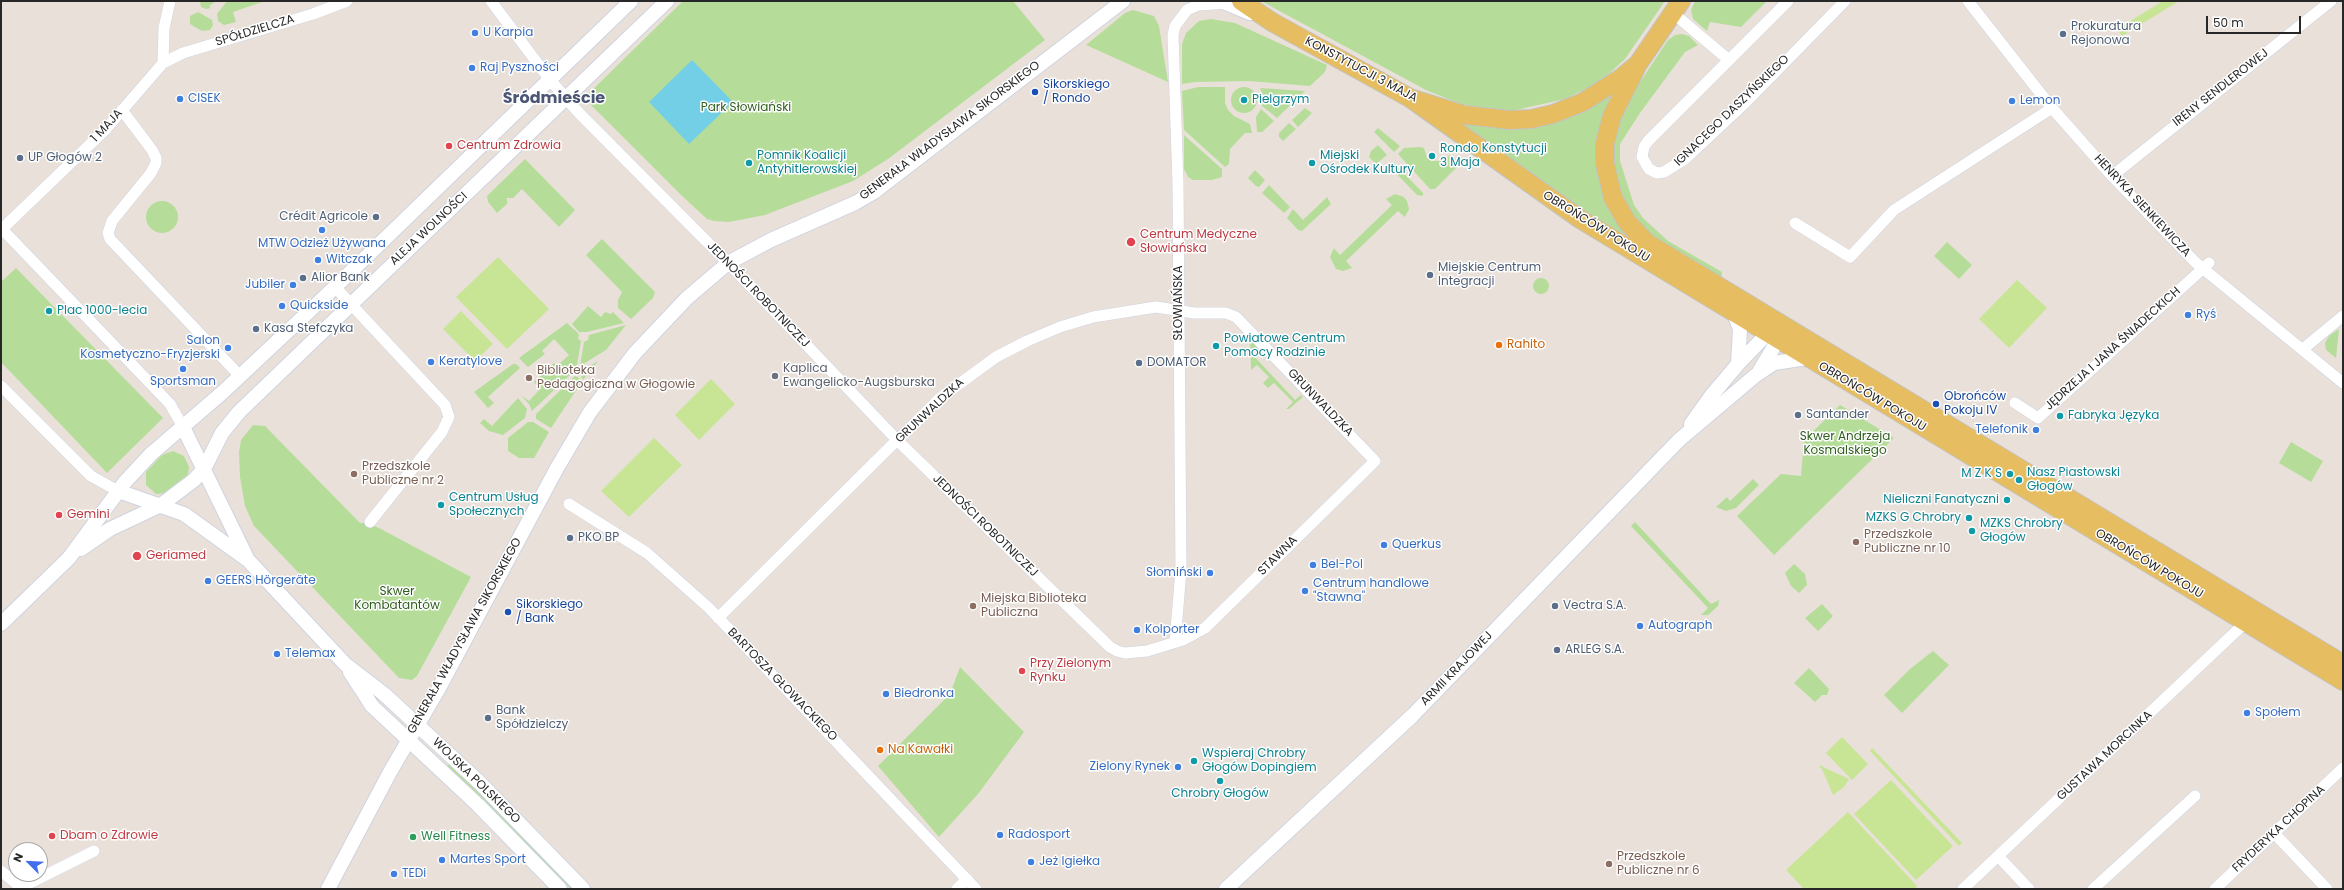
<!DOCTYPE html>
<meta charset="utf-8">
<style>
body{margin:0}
#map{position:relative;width:2344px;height:890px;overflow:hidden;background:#e9e1d9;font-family:Poppins,sans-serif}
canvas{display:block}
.frame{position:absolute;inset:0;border:2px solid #272727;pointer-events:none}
.north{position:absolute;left:8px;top:842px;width:40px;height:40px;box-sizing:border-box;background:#fff;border:1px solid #a9a9a9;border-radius:50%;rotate:294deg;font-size:11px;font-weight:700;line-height:16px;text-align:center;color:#272727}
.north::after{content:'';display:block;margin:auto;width:14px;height:18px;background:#426eed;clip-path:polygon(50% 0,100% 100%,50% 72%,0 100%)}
.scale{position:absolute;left:2206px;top:16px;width:95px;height:18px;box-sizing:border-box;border:2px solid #272727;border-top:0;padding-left:5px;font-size:12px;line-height:14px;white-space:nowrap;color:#272727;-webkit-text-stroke:3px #fff;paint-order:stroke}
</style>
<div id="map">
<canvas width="2344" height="890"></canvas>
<div class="frame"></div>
<div class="north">N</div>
<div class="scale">50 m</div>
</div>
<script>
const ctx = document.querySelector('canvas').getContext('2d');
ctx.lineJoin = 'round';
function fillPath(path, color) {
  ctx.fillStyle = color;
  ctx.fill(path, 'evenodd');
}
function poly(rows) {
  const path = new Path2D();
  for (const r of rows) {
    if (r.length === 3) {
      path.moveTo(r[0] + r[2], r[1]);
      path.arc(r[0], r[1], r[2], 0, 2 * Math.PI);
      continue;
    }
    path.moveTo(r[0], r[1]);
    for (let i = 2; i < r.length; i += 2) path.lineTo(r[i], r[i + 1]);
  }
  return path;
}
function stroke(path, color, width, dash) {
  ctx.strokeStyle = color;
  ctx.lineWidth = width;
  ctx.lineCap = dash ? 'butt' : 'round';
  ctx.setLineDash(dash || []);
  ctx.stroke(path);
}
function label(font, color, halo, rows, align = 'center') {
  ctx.font = font + ' Poppins,sans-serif';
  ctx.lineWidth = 3;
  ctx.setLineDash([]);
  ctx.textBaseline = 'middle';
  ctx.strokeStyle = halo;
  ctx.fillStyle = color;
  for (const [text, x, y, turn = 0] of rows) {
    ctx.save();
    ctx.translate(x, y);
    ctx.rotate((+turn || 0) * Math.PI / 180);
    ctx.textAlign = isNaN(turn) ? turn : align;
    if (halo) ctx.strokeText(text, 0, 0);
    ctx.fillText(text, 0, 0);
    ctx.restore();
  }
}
fillPath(poly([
 [200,1,216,1,209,6,211,8,206,9,201,7],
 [227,1,265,1,233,12,236,22,224,25,218,21,217,14],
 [683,1,1013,1,1045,40,888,159,853,181,765,215,729,222,714,221,707,219,681,195,584,98],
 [1261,1,1665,1,1625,59,1600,82,1565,99,1516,110,1489,111,1458,103,1426,90],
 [1695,1,1767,1,1741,27,1710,22,1707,31,1693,19,1691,10],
 [1133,10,1154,16,1159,26,1168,82,1086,45,1125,13],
 [198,12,212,20,213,25,210,30,202,31,190,24,190,16],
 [1211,19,1235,23,1327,65,1325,72,1310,86,1249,81,1196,82,1182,84,1182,44,1186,33,1199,21],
 [1682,34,1689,36,1698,45,1685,52,1640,113,1620,144,1620,161,1634,205,1643,218,1668,241,1722,272,1721,281,1663,247,1632,219,1622,200,1611,153,1615,133,1634,91,1668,40,1675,35],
 [1244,100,13],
 [1198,87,1225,87,1225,103,1228,110,1234,116,1250,124,1252,133,1245,133,1230,149,1229,164,1225,167,1184,130,1182,91],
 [1260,88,1305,91,1277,118,1262,106,1263,95],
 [1615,91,1596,152,1599,180,1606,201,1621,228,1631,240,1631,243,1462,127,1465,123,1487,127,1540,126,1567,118],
 [1305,108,1312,113,1298,127,1292,120],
 [1261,109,1274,121,1262,132,1257,132,1256,117],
 [1289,123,1296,129,1283,141,1279,137,1279,133],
 [1378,128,1400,146,1394,152,1374,132],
 [1184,135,1222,169,1222,177,1212,180,1193,180,1188,177,1184,169],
 [1378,145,1387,155,1376,164,1369,157,1371,151],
 [1420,147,1424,148,1427,158,1432,161,1443,161,1450,155,1461,163,1435,189,1430,189,1398,154,1404,148],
 [525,159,575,210,559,227,522,189,513,198,507,198,507,204,497,213,488,202,487,196],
 [1393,162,1423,193,1423,196,1417,195,1389,166],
 [1255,170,1265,180,1259,187,1256,186,1248,178],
 [1269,185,1290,207,1284,213,1262,193],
 [1395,194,1404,197,1407,201,1409,209,1405,217,1398,211,1346,261,1352,268,1343,271,1336,269,1330,257,1334,248,1340,255,1392,205,1386,199],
 [1327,197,1331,204,1302,231,1298,230,1287,218,1293,209,1303,220],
 [162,217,16],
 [602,239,655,292,653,298,631,319,618,308,618,300,622,292,586,255],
 [1947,242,1972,265,1959,279,1934,256],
 [16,268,163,418,107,473,1,362,1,282],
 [1541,286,8],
 [588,306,601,317,605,312,611,314,613,312,624,323,587,332,579,332,572,324],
 [567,323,579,334,578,339,581,341,577,365,572,369,572,373,532,411,529,404,521,395,529,401,540,389,534,382,554,363,557,366,569,355,554,339,542,351,545,354,528,367,519,358],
 [626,325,606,350,580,366,584,342,588,340,589,335],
 [2339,329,2336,358,2326,350,2325,343,2329,336],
 [1250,337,1259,347,1252,354,1295,400,1301,395,1303,397,1289,409,1286,409,1293,402,1274,383,1268,388,1263,383,1269,377,1257,365,1251,370],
 [598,361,583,380,581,376,583,370],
 [513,364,516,364,520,368,488,397,494,403,488,408,474,392],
 [575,376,579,378,581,383,551,428,536,419,536,414],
 [518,398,527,409,525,418,503,435,489,431,480,423,484,419,492,426],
 [1840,405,1894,438,1774,555,1737,516,1781,474,1801,476,1804,440],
 [528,422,533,422,549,432,534,458,519,458,508,451,508,438],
 [253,425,265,426,360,523,367,523,379,528,471,577,417,676,412,680,399,678,254,526,245,506,240,477,239,452,241,440],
 [2291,442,2323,461,2311,482,2279,463],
 [173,451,184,456,189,467,188,474,185,479,169,493,156,494,146,485,146,472,162,455],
 [1753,479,1759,485,1736,508,1726,511,1716,507,1727,497,1730,501],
 [1635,522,1711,604,1719,600,1718,606,1708,615,1701,615,1708,608,1631,526],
 [1794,564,1805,574,1807,585,1799,593,1791,586,1785,573],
 [1822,604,1833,616,1818,631,1805,618],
 [1933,651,1949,665,1902,713,1884,695,1910,669],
 [960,667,1024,732,978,794,939,837,878,766,950,694],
 [1809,668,1829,689,1827,695,1822,695,1815,702,1794,683],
 [449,764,518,830,575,889,571,889,447,766]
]), '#b5dd99');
fillPath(poly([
 [2163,1,2179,1,2122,36,2117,29],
 [498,257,549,309,507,349,456,297],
 [2017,280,2047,308,2009,348,1979,319],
 [461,311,493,344,475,361,443,329],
 [711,379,735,404,699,440,675,415],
 [654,438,682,465,629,517,601,491],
 [1842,737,1868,764,1852,780,1826,753],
 [1872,748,1962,843,1959,846,1870,751],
 [1822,765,1823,767,1849,779,1844,787,1833,795,1822,769,1819,767],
 [1891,780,1953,846,1916,880,1854,814],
 [1848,812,1917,886,1914,889,1804,889,1786,870]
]), '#c8e495');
fillPath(poly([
 [692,60,733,102,689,144,649,102]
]), '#72cfe5');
const minor = poly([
 [491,1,550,80,579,113,737,272,897,440,1110,647,1117,651,1125,653,1147,651,1183,640,1205,628,1375,461,1236,317,1226,313,1194,313,1156,307,1093,317,1060,327,1027,341,996,357,940,398,906,432,897,440,718,618],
 [1788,1,1648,141,1644,147,1642,157,1649,169,1657,173,1664,172,1685,159,1747,101,1845,1],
 [1968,1,2052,108,2112,176,2195,262,2343,383],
 [1673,13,1729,60],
 [163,63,164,28,170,1],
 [122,110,152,150,156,158,156,163,151,173,112,221,108,233,110,239,240,376],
 [2112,176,2331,1],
 [1795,223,1850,257,1894,210,2052,108],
 [2,229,170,404,182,425],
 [1,230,106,129,163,63,183,53,313,14,347,1],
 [335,287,445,405,449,417,442,432,370,522],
 [2303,349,2343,316],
 [1,386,91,476,118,491],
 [2015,403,2038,418,2209,263],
 [569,504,647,553,709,608,976,889],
 [1175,642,1181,570,1178,184,1173,35,1175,26,1187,10,1198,5,1228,3],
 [2275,834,2327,889],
 [1998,856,2029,889],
 [1,871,23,889],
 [18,889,94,851],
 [957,889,967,879],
 [1963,889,2246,622],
 [2093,889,2195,796],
 [2215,889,2343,768]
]);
const tertiary = poly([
 [1221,1,1250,13],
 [1734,313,1740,329,1738,364],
 [1760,370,1778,340,1780,330],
 [1691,424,1711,396,1738,364,1767,334,1776,328],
 [182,425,246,556],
 [118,491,184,514,248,560,345,664,384,694,480,783,583,889],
 [81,549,110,529,161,505,194,480,204,469,222,433,239,412,667,1],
 [1,624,69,558,125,482,151,454,223,392,335,287,631,1],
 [350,672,372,706,478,805,560,889],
 [328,889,390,772,439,688,557,468,590,412,635,353,687,298,728,263,771,240,855,203,874,192,1123,1],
 [1226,889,1412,716,1679,440,1756,375,1774,363,1807,358]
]);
const primary = poly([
 [1241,1,1272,22,1410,98,1465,115,1510,120,1531,119,1553,114,1583,102,1621,78,1638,64,1681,1],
 [1638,64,1612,116,1605,143,1605,164,1613,198,1627,222,1647,243,2343,664],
 [1410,98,1580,219,2343,681]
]);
stroke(minor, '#cfd3e0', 12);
stroke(tertiary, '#cfd3e0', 16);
stroke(primary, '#c3c3c3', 20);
stroke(minor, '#fff', 11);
stroke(tertiary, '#fff', 14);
stroke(primary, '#e6be61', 18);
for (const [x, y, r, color] of [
 [475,33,4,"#3f7fe0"],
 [2063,34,4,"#5c6f8a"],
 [472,68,4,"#3f7fe0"],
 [1035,92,4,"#1a4fb4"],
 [180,99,4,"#3f7fe0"],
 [1244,100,4,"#0f9aa8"],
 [2012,101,4,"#3f7fe0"],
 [449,146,4,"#e0444e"],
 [1432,156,4,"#0f9aa8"],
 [20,158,4,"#5c6f8a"],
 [749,163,4,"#0f9aa8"],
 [1312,163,4,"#0f9aa8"],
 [376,217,4,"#5c6f8a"],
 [322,230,4,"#3f7fe0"],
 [1131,242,5,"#e0444e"],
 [318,260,4,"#3f7fe0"],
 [1430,275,4,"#5c6f8a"],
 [303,278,4,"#5c6f8a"],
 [293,285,4,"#3f7fe0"],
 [282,306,4,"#3f7fe0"],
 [49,311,4,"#0f9aa8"],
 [2188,315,4,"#3f7fe0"],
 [256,329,4,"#5c6f8a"],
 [1499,345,4,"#e8710a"],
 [1216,346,4,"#0f9aa8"],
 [228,348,4,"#3f7fe0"],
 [431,362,4,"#3f7fe0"],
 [1139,363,4,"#5c6f8a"],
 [183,369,4,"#3f7fe0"],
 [775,376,4,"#6b7280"],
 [529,378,4,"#8d6e63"],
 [1936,404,4,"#1a4fb4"],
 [1798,415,4,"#5c6f8a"],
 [2060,416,4,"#0f9aa8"],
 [2036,430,4,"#3f7fe0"],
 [354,474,4,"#8d6e63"],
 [2010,474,4,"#0f9aa8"],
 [2019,480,4,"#0f9aa8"],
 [2007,500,4,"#0f9aa8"],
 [441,505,4,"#0f9aa8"],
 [59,515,4,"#e0444e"],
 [1969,518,4,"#0f9aa8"],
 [1972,531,4,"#0f9aa8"],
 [570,538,4,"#5c6f8a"],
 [1856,542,4,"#8d6e63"],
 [1384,545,4,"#3f7fe0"],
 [137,556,5,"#e0444e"],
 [1313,565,4,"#3f7fe0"],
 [1210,573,4,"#3f7fe0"],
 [208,581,4,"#3f7fe0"],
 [1305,591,4,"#3f7fe0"],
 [973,606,4,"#8d6e63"],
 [1555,606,4,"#5c6f8a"],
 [508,612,4,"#1a4fb4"],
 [1640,626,4,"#3f7fe0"],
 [1137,630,4,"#3f7fe0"],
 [1557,650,4,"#5c6f8a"],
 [277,654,4,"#3f7fe0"],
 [1022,671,4,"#e0444e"],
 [886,694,4,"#3f7fe0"],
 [2247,713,4,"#3f7fe0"],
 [488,718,4,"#5c6f8a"],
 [880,750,4,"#e8710a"],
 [1194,761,4,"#0f9aa8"],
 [1178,767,4,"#3f7fe0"],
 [1220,781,4,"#0f9aa8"],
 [1000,835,4,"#3f7fe0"],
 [52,836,4,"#e0444e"],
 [413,837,4,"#2e9e5b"],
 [442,860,4,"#3f7fe0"],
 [1031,862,4,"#3f7fe0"],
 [1609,864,4,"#8d6e63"],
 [394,874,4,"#3f7fe0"]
]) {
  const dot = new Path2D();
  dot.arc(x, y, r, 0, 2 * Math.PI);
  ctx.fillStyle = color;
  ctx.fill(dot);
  stroke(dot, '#fff', 1.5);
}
label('12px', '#4e5e75', '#fff', [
 ["Prokuratura",2071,27],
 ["Rejonowa",2071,41],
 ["UP Głogów 2",28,158],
 ["Crédit Agricole",368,217,"right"],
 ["Miejskie Centrum",1438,268],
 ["Integracji",1438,282],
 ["Alior Bank",311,278],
 ["Kasa Stefczyka",264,329],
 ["DOMATOR",1147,363],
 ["Santander",1806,415],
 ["PKO BP",578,538],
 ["Vectra S.A.",1563,606],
 ["ARLEG S.A.",1565,650],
 ["Bank",496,711],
 ["Spółdzielczy",496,725]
], 'left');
label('12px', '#272727', '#fff', [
 ["SPÓŁDZIELCZA",255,31,-17],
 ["KONSTYTUCJI 3 MAJA",1361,70,28],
 ["IRENY SENDLEROWEJ",2221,88,-38],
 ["IGNACEGO DASZYŃSKIEGO",1732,111,-44],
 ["1 MAJA",107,126,-47],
 ["GENERAŁA WŁADYSŁAWA SIKORSKIEGO",950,131,-37],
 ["HENRYKA SIENKIEWICZA",2142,206,47],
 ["OBROŃCÓW POKOJU",1596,227,32],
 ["ALEJA WOLNOŚCI",429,229,-43],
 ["JEDNOŚCI ROBOTNICZEJ",758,295,46],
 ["SŁOWIAŃSKA",1179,303,-90],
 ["JĘDRZEJA I JANA ŚNIADECKICH",2113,349,-42],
 ["OBROŃCÓW POKOJU",1872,397,31],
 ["GRUNWALDZKA",1320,403,46],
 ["GRUNWALDZKA",930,411,-43],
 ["JEDNOŚCI ROBOTNICZEJ",985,526,44],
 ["STAWNA",1278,556,-45],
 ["OBROŃCÓW POKOJU",2149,564,31],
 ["GENERAŁA WŁADYSŁAWA SIKORSKIEGO",465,636,-61],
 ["ARMII KRAJOWEJ",1457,669,-46],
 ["BARTOSZA GŁOWACKIEGO",782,685,46],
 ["GUSTAWA MORCINKA",2105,756,-43],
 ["WOJSKA POLSKIEGO",476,781,44],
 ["FRYDERYKA CHOPINA",2279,829,-43]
]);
label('12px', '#366cbe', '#fff', [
 ["U Karpia",483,33],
 ["Raj Pyszności",480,68],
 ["CISEK",188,99],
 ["Lemon",2020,101],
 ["MTW Odzież Używana",322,244,"center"],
 ["Witczak",326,260],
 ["Jubiler",285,285,"right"],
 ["Quickside",290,306],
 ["Ryś",2196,315],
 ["Salon",220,341,"right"],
 ["Kosmetyczno-Fryzjerski",220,355,"right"],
 ["Keratylove",439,362],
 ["Sportsman",183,382,"center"],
 ["Telefonik",2028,430,"right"],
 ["Querkus",1392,545],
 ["Bel-Pol",1321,565],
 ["Słomiński",1202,573,"right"],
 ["GEERS Hörgeräte",216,581],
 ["Centrum handlowe",1313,584],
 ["\"Stawna\"",1313,598],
 ["Autograph",1648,626],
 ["Kolporter",1145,630],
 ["Telemax",285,654],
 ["Biedronka",894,694],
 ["Społem",2255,713],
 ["Zielony Rynek",1170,767,"right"],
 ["Radosport",1008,835],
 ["Martes Sport",450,860],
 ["Jeż Igiełka",1039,862],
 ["TEDi",402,874]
], 'left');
label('12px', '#164399', '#fff', [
 ["Sikorskiego",1043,85],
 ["/ Rondo",1043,99],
 ["Obrońców",1944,397],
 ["Pokoju IV",1944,411],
 ["Sikorskiego",516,605],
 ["/ Bank",516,619]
], 'left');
label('12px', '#0d838f', '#fff', [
 ["Pielgrzym",1252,100],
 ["Rondo Konstytucji",1440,149],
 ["3 Maja",1440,163],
 ["Pomnik Koalicji",757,156],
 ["Antyhitlerowskiej",757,170],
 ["Miejski",1320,156],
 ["Ośrodek Kultury",1320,170],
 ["Plac 1000-lecia",57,311],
 ["Powiatowe Centrum",1224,339],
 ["Pomocy Rodzinie",1224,353],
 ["Fabryka Języka",2068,416],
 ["Nasz Piastowski",2027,473],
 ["Głogów",2027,487],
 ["M Z K S",2002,474,"right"],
 ["Centrum Usług",449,498],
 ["Społecznych",449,512],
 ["Nieliczni Fanatyczni",1999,500,"right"],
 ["MZKS G Chrobry",1961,518,"right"],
 ["MZKS Chrobry",1980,524],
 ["Głogów",1980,538],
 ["Wspieraj Chrobry",1202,754],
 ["Głogów Dopingiem",1202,768],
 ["Chrobry Głogów",1220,794,"center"]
], 'left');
label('12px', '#2f5e1e', '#fff', [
 ["Park Słowiański",746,108],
 ["Skwer Andrzeja",1845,437],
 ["Kosmalskiego",1845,451],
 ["Skwer",397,592],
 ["Kombatantów",397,606]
]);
label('12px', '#be3a42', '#fff', [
 ["Centrum Zdrowia",457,146],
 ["Centrum Medyczne",1140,235],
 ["Słowiańska",1140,249],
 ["Gemini",67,515],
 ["Geriamed",146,556],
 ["Przy Zielonym",1030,664],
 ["Rynku",1030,678],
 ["Dbam o Zdrowie",60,836]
], 'left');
label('12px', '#c56008', '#fff', [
 ["Rahito",1507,345],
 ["Na Kawałki",888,750]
], 'left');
label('12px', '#5b616d', '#fff', [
 ["Kaplica",783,369],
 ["Ewangelicko-Augsburska",783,383]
], 'left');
label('12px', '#785e54', '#fff', [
 ["Biblioteka",537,371],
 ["Pedagogiczna w Głogowie",537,385],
 ["Przedszkole",362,467],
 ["Publiczne nr 2",362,481],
 ["Przedszkole",1864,535],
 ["Publiczne nr 10",1864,549],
 ["Miejska Biblioteka",981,599],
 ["Publiczna",981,613],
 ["Przedszkole",1617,857],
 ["Publiczne nr 6",1617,871]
], 'left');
label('12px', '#27864d', '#fff', [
 ["Well Fitness",421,837]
], 'left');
label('bold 16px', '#4b5574', '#fff', [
 ["Śródmieście",554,99]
]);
</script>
